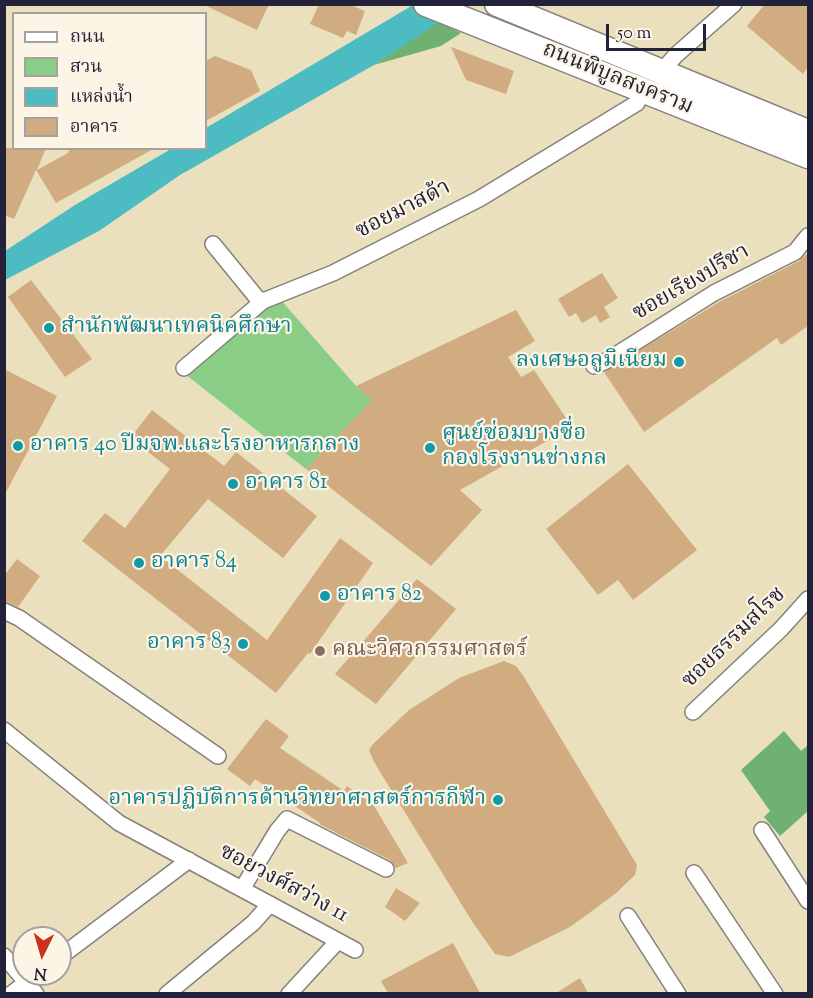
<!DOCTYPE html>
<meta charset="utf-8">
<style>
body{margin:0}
#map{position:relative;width:813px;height:998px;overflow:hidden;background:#eae0bd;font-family:"Sorts Mill Goudy","Noto Serif Thai",serif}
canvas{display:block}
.frame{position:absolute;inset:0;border:6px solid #22223b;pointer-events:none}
.legend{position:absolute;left:12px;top:12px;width:195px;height:138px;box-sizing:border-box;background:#fcf5e5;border:2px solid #a5a1a1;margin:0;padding:8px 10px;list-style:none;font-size:18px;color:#22223b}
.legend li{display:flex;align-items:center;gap:12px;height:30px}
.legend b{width:30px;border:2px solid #a5a1a1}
.north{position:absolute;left:12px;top:926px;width:60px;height:60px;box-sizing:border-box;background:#fcf5e5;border:2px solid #a5a1a1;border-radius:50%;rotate:185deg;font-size:16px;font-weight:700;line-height:24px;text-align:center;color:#22223b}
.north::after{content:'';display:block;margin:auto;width:21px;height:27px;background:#c8321e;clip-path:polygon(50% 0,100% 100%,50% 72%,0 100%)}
.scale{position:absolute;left:606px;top:24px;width:100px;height:27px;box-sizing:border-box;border:3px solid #22223b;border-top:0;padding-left:8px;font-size:18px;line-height:21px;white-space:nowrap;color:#22223b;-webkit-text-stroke:4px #fcf5e5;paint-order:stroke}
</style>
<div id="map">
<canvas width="813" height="998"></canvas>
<div class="frame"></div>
<ul class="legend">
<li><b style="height:8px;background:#fff"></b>ถนน</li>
<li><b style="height:16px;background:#8acd86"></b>สวน</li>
<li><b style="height:16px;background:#4dbcc2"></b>แหล่งน้ำ</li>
<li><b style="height:16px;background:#d0ac80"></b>อาคาร</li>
</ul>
<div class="north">N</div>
<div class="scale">50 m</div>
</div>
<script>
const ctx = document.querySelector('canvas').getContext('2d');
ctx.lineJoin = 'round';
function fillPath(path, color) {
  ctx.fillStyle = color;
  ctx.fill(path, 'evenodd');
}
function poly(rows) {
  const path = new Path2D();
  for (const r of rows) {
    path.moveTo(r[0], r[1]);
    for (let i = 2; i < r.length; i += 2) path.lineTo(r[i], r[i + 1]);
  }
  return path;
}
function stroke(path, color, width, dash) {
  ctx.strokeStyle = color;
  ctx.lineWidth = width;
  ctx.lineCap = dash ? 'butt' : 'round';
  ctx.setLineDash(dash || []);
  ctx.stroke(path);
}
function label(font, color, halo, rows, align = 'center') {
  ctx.font = font + ' "Sorts Mill Goudy","Noto Serif Thai",serif';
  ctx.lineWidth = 4.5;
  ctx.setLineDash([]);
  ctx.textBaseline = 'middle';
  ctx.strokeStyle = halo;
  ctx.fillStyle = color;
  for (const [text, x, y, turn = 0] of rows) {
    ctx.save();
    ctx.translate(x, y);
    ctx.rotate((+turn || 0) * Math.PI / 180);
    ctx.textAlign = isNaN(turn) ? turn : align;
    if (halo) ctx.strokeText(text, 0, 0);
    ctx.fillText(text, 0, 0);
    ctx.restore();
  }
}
fillPath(poly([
 [280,299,356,386,372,400,306,469,185,374,263,306]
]), '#8acd86');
fillPath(poly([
 [437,21,461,33,441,46,374,65],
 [784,731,801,751,808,745,808,811,780,836,764,817,770,811,741,770]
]), '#6fb073');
fillPath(poly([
 [413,5,465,5,374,65,180,175,99,231,5,280,5,251,75,205,171,149,206,148,206,128]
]), '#4dbcc2');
fillPath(poly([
 [202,4,269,4,257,30],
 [319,4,348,4,365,11,356,35,347,31,343,38,310,24],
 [765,4,808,4,808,67,803,74,747,26],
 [451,47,514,71,506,94,466,80],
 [215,56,251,70,260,91,206,121,206,61],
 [4,148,46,148,37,170,68,153,70,148,155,148,56,203,36,170,14,219,4,215],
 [806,254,808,258,808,326,781,345,777,338,644,432,604,372,719,302,799,261],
 [602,273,618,298,604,307,610,317,600,323,596,315,582,323,576,313,569,317,558,299],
 [31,280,92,359,65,377,8,297],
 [516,310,535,341,508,357,521,377,534,370,572,427,460,490,482,510,431,566,306,469,372,400,356,386],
 [4,369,57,396,4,496],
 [152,410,224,466,236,452,317,516,283,558,208,499,160,556,267,640,340,538,373,563,310,654,308,653,276,693,82,541,105,513,125,528,170,469,130,438],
 [628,464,697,550,633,600,618,580,598,595,546,529],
 [17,559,40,576,18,607,4,601,4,576],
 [417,579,456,609,376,704,335,674],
 [504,661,516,666,524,677,637,865,635,875,615,894,592,911,570,927,509,957,495,954,473,923,374,762,369,750,373,744,409,710,459,678],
 [266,719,289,736,280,748,344,791,347,786,373,804,408,863,396,868,390,860,319,824,320,823,255,779,250,786,227,769],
 [396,888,420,903,405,921,385,907],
 [453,943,480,993,388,993,381,981],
 [580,978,588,993,556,993]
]), '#d0ac80');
const minor = poly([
 [661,72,676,55,734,4],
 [213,244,257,298,263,301],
 [594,366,606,361,714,293,795,252,808,236],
 [184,368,263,301,333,273,479,199,637,103,643,91],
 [4,611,19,618,218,756],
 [693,712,781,629,808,599],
 [4,730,119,823,355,950],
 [762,830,808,901],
 [694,873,775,994],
 [242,889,277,831,287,819,386,869],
 [628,916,678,994],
 [4,956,36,994],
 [60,957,189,860],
 [11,994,38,974],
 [167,994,253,923,270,904],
 [289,994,338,941]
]);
const primary = poly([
 [426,4,808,156],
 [497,4,808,132]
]);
stroke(minor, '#86817c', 18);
stroke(primary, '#86817c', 27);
stroke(minor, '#fff', 15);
stroke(primary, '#fff', 24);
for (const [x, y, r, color] of [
 [49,328,6,"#0f9aa8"],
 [679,362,6,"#0f9aa8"],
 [18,446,6,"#0f9aa8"],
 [430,448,6,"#0f9aa8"],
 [233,484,6,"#0f9aa8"],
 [139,563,6,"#0f9aa8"],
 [325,596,6,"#0f9aa8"],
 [243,644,6,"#0f9aa8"],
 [320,651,6,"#8d6e63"],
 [498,800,6,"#0f9aa8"]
]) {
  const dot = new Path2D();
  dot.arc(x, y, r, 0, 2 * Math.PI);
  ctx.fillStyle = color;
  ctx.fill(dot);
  stroke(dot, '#fcf5e5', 2);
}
label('22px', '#22223b', '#fcf5e5', [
 ["ถนนพิบูลสงคราม",617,80,22],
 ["ซอยมาสด้า",404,211,-27],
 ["ซอยเรียงปรีชา",692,284,-30],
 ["ซอยธรรมสโรช",735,639,-44],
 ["ซอยวงศ์สว่าง 11",283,885,28]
]);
label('22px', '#0d838f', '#fcf5e5', [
 ["สำนักพัฒนาเทคนิคศึกษา",61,328],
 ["ลงเศษอลูมิเนียม",667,362,"right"],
 ["ศูนย์ซ่อมบางซื่อ",442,435],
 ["กองโรงงานช่างกล",442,460],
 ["อาคาร 40 ปีมจพ.และโรงอาหารกลาง",30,446],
 ["อาคาร 81",245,484],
 ["อาคาร 84",151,563],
 ["อาคาร 82",337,596],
 ["อาคาร 83",231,644,"right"],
 ["อาคารปฏิบัติการด้านวิทยาศาสตร์การกีฬา",486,800,"right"]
], 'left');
label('22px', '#785e54', '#fcf5e5', [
 ["คณะวิศวกรรมศาสตร์",332,651]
], 'left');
</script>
